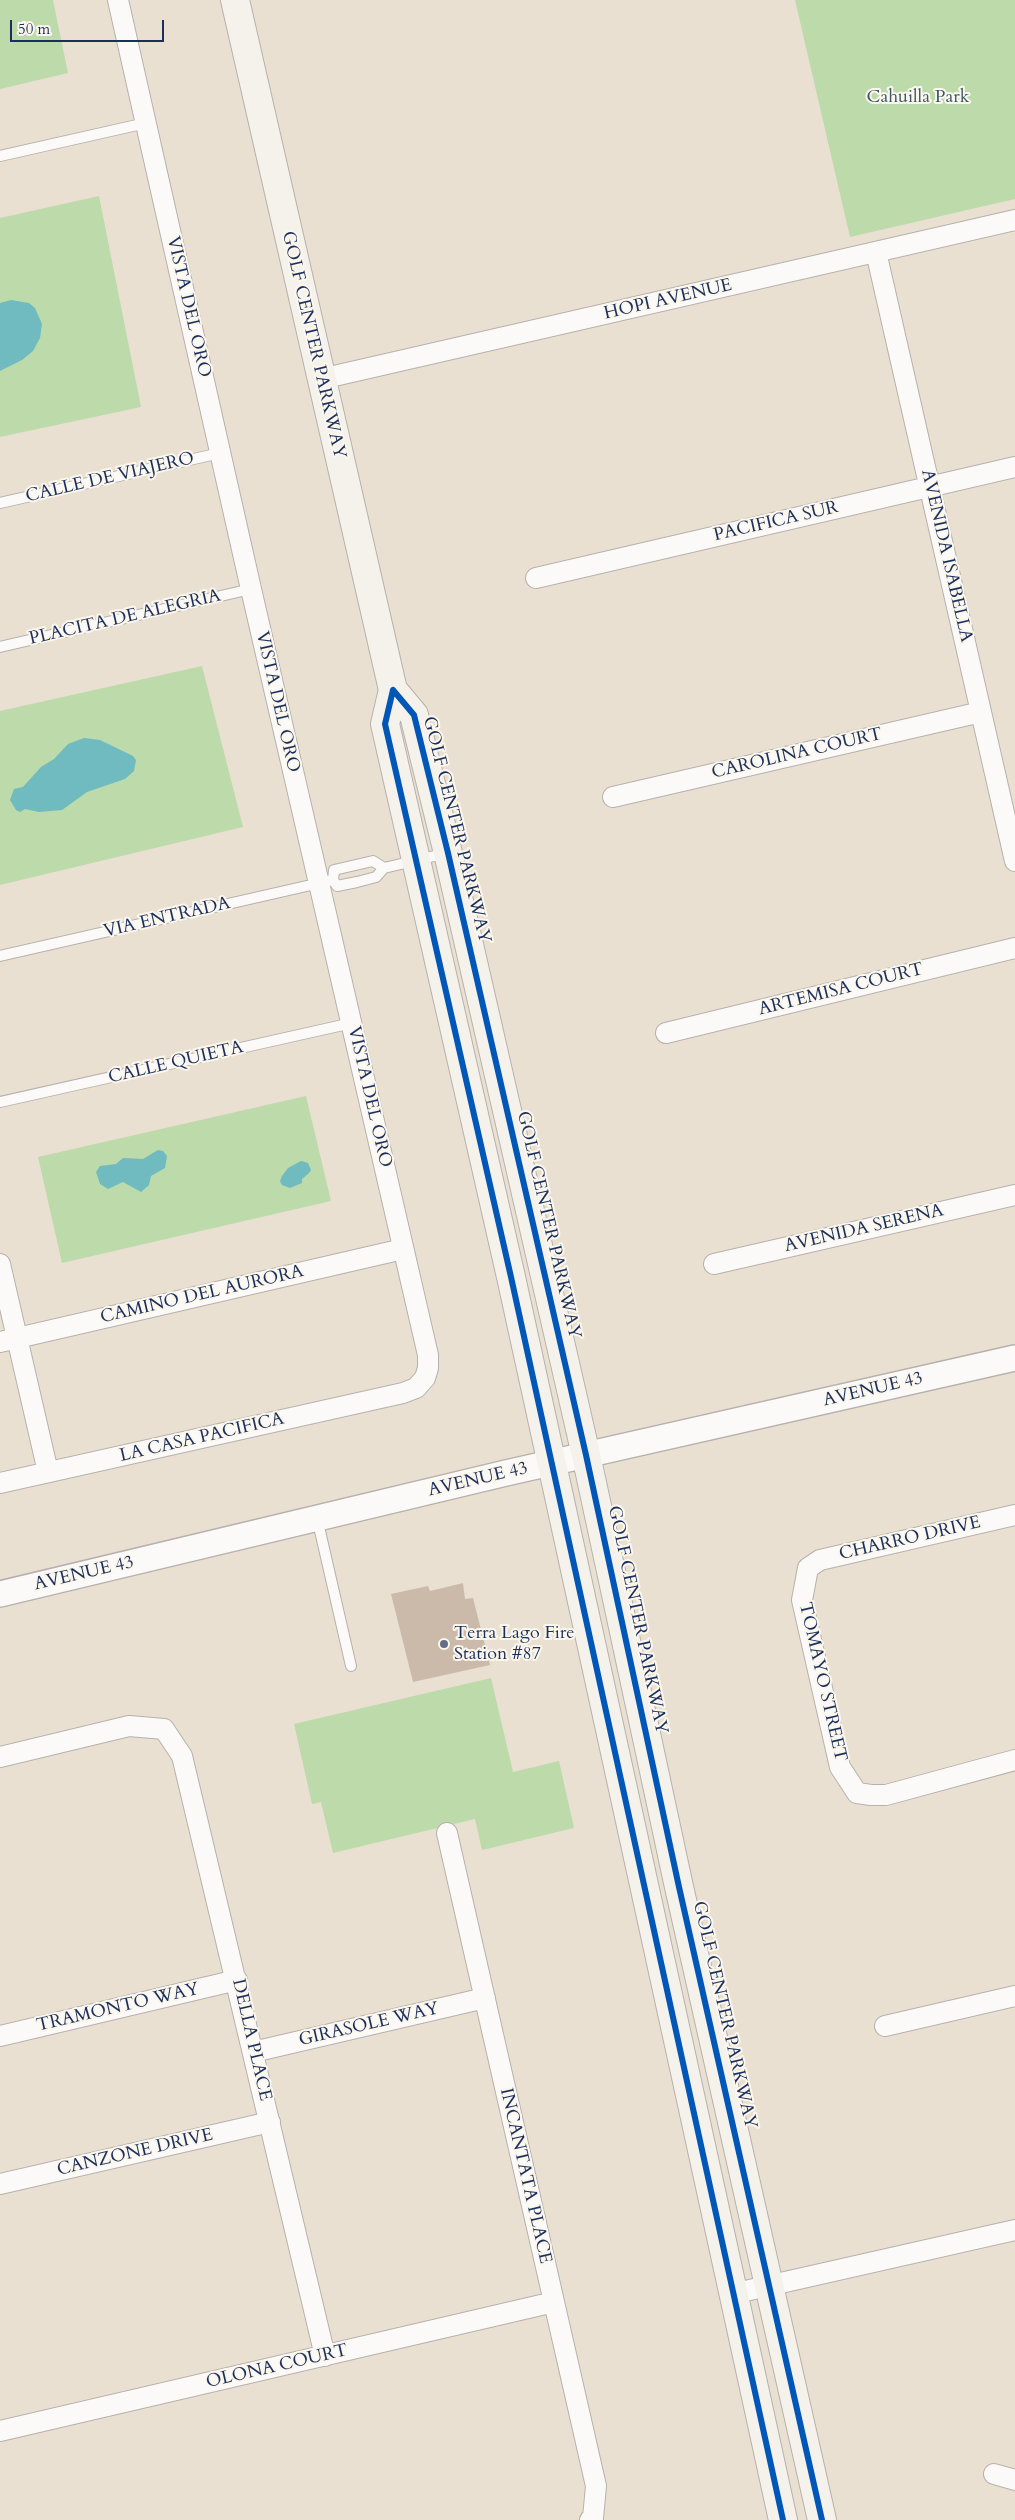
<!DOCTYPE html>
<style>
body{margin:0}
#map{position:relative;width:1015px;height:2520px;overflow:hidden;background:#eae0d2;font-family:Cardo,serif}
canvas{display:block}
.scale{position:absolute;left:10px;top:20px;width:154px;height:22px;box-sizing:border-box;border:2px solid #1b2f5e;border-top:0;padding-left:6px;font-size:15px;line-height:18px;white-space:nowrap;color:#1b2f5e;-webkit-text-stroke:4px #fbf7ec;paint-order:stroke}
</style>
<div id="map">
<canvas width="1015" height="2520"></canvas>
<div class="scale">50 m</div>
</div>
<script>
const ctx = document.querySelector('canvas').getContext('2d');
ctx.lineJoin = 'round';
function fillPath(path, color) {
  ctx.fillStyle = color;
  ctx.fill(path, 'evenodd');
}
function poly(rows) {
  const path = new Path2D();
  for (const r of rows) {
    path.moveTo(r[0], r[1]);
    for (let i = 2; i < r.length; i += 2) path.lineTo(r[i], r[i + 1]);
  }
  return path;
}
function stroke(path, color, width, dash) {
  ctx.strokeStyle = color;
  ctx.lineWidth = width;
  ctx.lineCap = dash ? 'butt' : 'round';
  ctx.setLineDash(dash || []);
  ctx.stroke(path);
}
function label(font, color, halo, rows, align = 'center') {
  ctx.font = font + ' Cardo,serif';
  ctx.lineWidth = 4;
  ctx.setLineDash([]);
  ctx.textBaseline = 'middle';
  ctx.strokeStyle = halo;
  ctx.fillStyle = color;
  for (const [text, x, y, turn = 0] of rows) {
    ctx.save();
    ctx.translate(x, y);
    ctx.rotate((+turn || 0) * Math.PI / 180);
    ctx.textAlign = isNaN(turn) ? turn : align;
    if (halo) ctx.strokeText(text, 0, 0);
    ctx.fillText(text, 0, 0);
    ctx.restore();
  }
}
fillPath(poly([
 [0,0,53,0,68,73,0,89],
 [795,0,1015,0,1015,199,850,237],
 [99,196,141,407,0,437,0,218],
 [202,666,243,827,0,885,0,711],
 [306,1096,331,1201,62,1263,38,1157],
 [491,1678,513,1772,559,1761,574,1828,482,1850,475,1819,333,1853,321,1802,312,1804,294,1724]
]), '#bcdaaa');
fillPath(poly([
 [11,300,29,303,35,308,42,324,40,338,33,351,22,360,0,371,0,303],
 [84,738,100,740,133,756,136,760,134,771,125,779,87,792,62,810,39,812,25,809,20,812,16,810,10,800,14,789,23,787,41,767,54,759,68,744],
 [158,1150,163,1151,167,1156,165,1168,151,1176,149,1185,141,1192,123,1182,108,1189,100,1184,96,1172,100,1166,116,1164,123,1158,143,1159],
 [301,1161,308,1163,311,1170,309,1173,302,1179,302,1183,290,1188,282,1185,280,1181,282,1176,288,1168]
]), '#70bbbf');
fillPath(poly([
 [463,1583,465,1599,473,1598,490,1665,413,1682,391,1594,428,1586,430,1591]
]), '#cbbaa9');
const service = poly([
 [0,156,146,123],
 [0,503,220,453],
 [0,647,251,589],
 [384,868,373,861,334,870,333,880,337,886,357,882,376,877,384,868,447,853],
 [0,956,333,880],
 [0,1102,352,1023],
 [317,1518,351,1666]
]);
const minor = poly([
 [876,252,1015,861],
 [321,379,1015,220],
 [536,578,1015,467],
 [613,797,981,712],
 [666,1033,1015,948],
 [0,1264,48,1472],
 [714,1264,1015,1195],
 [0,1342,403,1249],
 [0,1483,403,1393,416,1388,425,1378,428,1368,428,1355,251,589,118,0],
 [1015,1515,820,1560,808,1568,802,1600,840,1767,857,1793,871,1795,886,1795,1015,1760],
 [0,1757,129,1726,164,1729,182,1756,325,2356],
 [447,1833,596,2486,593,2518,590,2520],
 [885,2026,1015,1996],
 [0,2036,237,1980],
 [253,2052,485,1998],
 [0,2184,270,2122],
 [732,2294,1015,2230],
 [0,2431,554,2302],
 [994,2474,1015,2480]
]);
const tertiary = poly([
 [0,1594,506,1473,1015,1358]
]);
const secondary = poly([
 [235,0,393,690,385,724,511,1277,783,2520],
 [393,690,414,715,448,853,586,1455,679,1887,822,2520]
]);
stroke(service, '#b6b1ad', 12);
stroke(minor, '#b6b1ad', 22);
stroke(tertiary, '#b6b1ad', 28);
stroke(secondary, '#b6b1ad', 30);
stroke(service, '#fcfaf8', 10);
stroke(minor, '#fcfaf8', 20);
stroke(tertiary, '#fcfaf8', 25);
stroke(secondary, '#f5f1eb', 28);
stroke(poly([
 [393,690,414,715,448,853,586,1455,679,1887,822,2520],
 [393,690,385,724,511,1277,783,2520]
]), '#0057b8', 6);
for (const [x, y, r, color] of [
 [444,1644,5,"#636d87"]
]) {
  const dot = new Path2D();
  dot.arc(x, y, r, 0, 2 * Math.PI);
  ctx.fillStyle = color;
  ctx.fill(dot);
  stroke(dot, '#fbf7ec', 2);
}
label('18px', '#3a5869', '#fbf7ec', [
 ["Cahuilla Park",918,98]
]);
label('18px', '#1b2f5e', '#fbf7ec', [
 ["HOPI AVENUE",668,300,-13],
 ["VISTA DEL ORO",188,307,77],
 ["GOLF CENTER PARKWAY",313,345,77],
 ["CALLE DE VIAJERO",110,478,-13],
 ["PACIFICA SUR",776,522,-13],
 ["AVENIDA ISABELLA",946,556,77],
 ["PLACITA DE ALEGRIA",125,618,-13],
 ["VISTA DEL ORO",277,702,77],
 ["CAROLINA COURT",797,754,-13],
 ["GOLF CENTER PARKWAY",456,830,76],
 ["VIA ENTRADA",167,918,-13],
 ["ARTEMISA COURT",841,990,-14],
 ["CALLE QUIETA",176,1063,-13],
 ["VISTA DEL ORO",369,1097,77],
 ["GOLF CENTER PARKWAY",548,1225,77],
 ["AVENIDA SERENA",864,1229,-13],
 ["CAMINO DEL AURORA",202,1295,-13],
 ["AVENUE 43",873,1390,-13],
 ["LA CASA PACIFICA",202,1438,-13],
 ["AVENUE 43",478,1480,-13],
 ["CHARRO DRIVE",910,1539,-13],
 ["AVENUE 43",84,1574,-13],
 ["GOLF CENTER PARKWAY",637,1620,78],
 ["TOMAYO STREET",822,1682,77],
 ["TRAMONTO WAY",118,2008,-13],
 ["GOLF CENTER PARKWAY",724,2015,77],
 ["GIRASOLE WAY",369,2025,-13],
 ["DELLA PLACE",251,2040,77],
 ["CANZONE DRIVE",135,2153,-13],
 ["INCANTATA PLACE",525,2176,77],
 ["OLONA COURT",277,2367,-13]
]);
label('18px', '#1b2f5e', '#fbf7ec', [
 ["Terra Lago Fire",454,1634],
 ["Station #87",454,1655]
], 'left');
</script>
